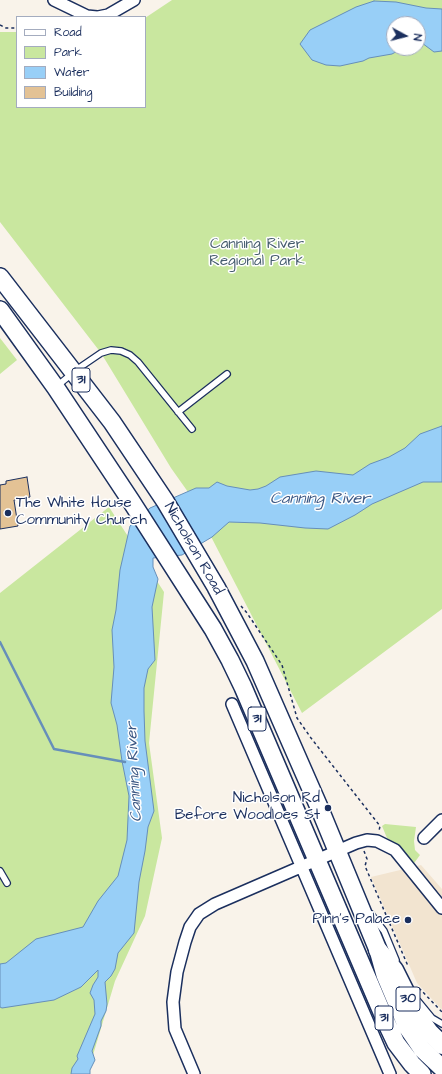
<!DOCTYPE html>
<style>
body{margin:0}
#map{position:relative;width:442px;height:1074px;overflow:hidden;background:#f9f3ea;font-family:"Architects Daughter",sans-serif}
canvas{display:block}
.legend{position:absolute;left:16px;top:16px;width:130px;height:92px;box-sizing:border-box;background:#fff;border:1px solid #a4acbf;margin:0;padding:5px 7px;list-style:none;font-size:12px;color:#1b2f5e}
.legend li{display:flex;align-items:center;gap:8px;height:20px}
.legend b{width:20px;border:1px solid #a4acbf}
.north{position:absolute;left:386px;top:16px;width:40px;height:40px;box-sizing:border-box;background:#fff;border:1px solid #a4acbf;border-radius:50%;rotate:97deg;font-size:11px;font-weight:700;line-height:16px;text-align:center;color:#1b2f5e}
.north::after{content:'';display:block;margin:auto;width:14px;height:18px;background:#1b2f5e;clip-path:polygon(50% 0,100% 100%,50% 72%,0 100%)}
</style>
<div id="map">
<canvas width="442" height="1074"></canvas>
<ul class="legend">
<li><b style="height:5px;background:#fff"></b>Road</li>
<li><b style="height:11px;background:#c9e79f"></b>Park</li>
<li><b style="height:11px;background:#98cff7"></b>Water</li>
<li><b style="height:11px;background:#e3c295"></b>Building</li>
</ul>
<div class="north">N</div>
</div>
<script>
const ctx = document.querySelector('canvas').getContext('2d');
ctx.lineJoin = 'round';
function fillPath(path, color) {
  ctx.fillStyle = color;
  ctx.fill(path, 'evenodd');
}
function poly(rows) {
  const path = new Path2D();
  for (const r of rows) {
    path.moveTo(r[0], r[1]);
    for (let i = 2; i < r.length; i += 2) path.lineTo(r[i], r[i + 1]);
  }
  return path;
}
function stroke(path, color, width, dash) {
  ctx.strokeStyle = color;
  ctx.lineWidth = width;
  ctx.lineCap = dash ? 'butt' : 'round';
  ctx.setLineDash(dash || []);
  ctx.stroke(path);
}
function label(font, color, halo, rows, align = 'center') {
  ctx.font = font + ' "Architects Daughter",sans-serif';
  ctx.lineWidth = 3;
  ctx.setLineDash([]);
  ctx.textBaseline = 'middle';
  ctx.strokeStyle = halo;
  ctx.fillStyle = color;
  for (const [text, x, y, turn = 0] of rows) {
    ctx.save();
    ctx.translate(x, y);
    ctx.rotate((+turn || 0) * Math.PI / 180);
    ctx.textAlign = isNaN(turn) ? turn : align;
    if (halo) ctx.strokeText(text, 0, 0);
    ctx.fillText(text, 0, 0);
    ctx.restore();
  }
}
fillPath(poly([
 [421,865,442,889,442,1010,417,983,371,877]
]), '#f2e4d0');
fillPath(poly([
 [172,0,442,0,442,609,302,713,188,492,171,468,101,353,0,222,0,32,17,32,17,107,145,107,145,18],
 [394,24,418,24,418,48,394,48],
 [0,338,17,360,0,374],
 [109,507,164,592,149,743,162,838,145,916,115,981,93,1055,81,1074,0,1074,0,593],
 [385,824,416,827,414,841,415,850,420,855,412,866,400,850,387,838,382,826]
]), '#c9e79f');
const water = poly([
 [374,1,396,2,426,8,442,9,442,51,434,52,422,43,418,43,418,24,394,24,394,48,403,48,392,54,369,58,363,61,340,66,326,65,312,60,300,44,310,30,356,7,374,1],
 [442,426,442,482,423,482,372,504,355,515,328,529,305,528,260,523,229,522,212,537,182,555,153,558,153,567,158,579,152,607,155,660,148,669,144,688,144,711,145,741,154,811,148,827,145,851,139,882,134,933,118,953,115,969,111,976,105,982,107,1004,106,1011,101,1021,101,1026,92,1051,95,1060,90,1070,90,1074,71,1074,72,1068,78,1059,77,1056,95,1014,94,1000,90,993,93,985,98,977,98,970,81,987,54,1000,2,1008,0,1007,0,964,6,963,36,939,83,927,98,901,118,876,127,840,129,796,122,761,117,725,111,703,114,667,112,630,116,610,120,570,130,526,150,508,196,488,209,488,217,482,227,486,250,490,258,489,266,486,280,477,316,471,353,475,370,464,389,457,405,448,420,434,442,426]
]);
fillPath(water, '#98cff7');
stroke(water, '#668fba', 1);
stroke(poly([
 [0,642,54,749,125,762]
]), '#668fba', 2.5);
const building = poly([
 [27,477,30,497,14,500,18,526,0,529,0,485,6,484,6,481,27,477]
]);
fillPath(building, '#e3c295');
stroke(building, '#1b2f5e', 1);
const service = poly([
 [57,386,79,368,101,353,111,350,121,351,130,355,138,362,192,429],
 [178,412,227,374],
 [0,871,7,883],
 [371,914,384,931,396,960],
 [418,1001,432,1018,442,1024]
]);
const minor = poly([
 [54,0,87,16,97,17],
 [98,17,108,15,134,0],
 [232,704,390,1074],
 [424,838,442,820],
 [194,1074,175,1029,173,1002,177,972,185,942,190,927,199,914,215,904,356,843,367,840,377,841,395,850,442,908]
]);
const primary = poly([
 [0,277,112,422,165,501,216,587,255,661,319,807,378,950,385,975,407,1027,422,1049,442,1068],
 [0,310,56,388,131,501,213,629,230,660,243,687,387,1024,396,1043,412,1064,422,1074]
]);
const trunk = poly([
 [378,950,394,970,416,1014,429,1032,442,1045]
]);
stroke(service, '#1b2f5e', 8);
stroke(minor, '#1b2f5e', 14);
stroke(primary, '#1b2f5e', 20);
stroke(trunk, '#1b2f5e', 21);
stroke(poly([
 [0,25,6,28,17,28],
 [241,606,247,613,282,665,297,718,311,738,380,826,379,831],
 [364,851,367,859,365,866,408,966],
 [419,988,442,1012]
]), '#1b2f5e', 1.5, [3, 3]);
stroke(service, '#fff', 5.5);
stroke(minor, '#fff', 11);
stroke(primary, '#fff', 17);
stroke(trunk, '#fff', 18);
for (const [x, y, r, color] of [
 [8,513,4,"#1b2f5e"],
 [328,808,4,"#1b2f5e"],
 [408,920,4,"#1b2f5e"]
]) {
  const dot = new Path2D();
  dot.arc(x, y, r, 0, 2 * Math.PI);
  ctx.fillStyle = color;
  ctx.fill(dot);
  stroke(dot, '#fff', 1.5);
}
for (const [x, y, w] of [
 [81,380,18],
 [257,719,18],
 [408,999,24],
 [384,1018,18]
]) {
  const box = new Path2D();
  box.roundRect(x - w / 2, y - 12, w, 24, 3);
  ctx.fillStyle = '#fff';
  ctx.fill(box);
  stroke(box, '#1b2f5e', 1);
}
label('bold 14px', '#1b2f5e', null, [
 ["31",81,380],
 ["31",257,719],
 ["30",408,999],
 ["31",384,1018]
]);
label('15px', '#465d6e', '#fff', [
 ["Canning River",257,245],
 ["Regional Park",257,262]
]);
label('15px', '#1b2f5e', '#fff', [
 ["The White House",16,504,"left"],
 ["Community Church",16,521,"left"],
 ["Nicholson Rd",320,799],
 ["Before Woodloes St",320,816],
 ["Pinn's Palace",400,920]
], 'right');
label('15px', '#1b2f5e', '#fff', [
 ["Nicholson Road",193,549,60]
]);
label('italic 16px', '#3a5784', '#fff', [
 ["Canning River",320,500],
 ["Canning River",135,772,-93]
]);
</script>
